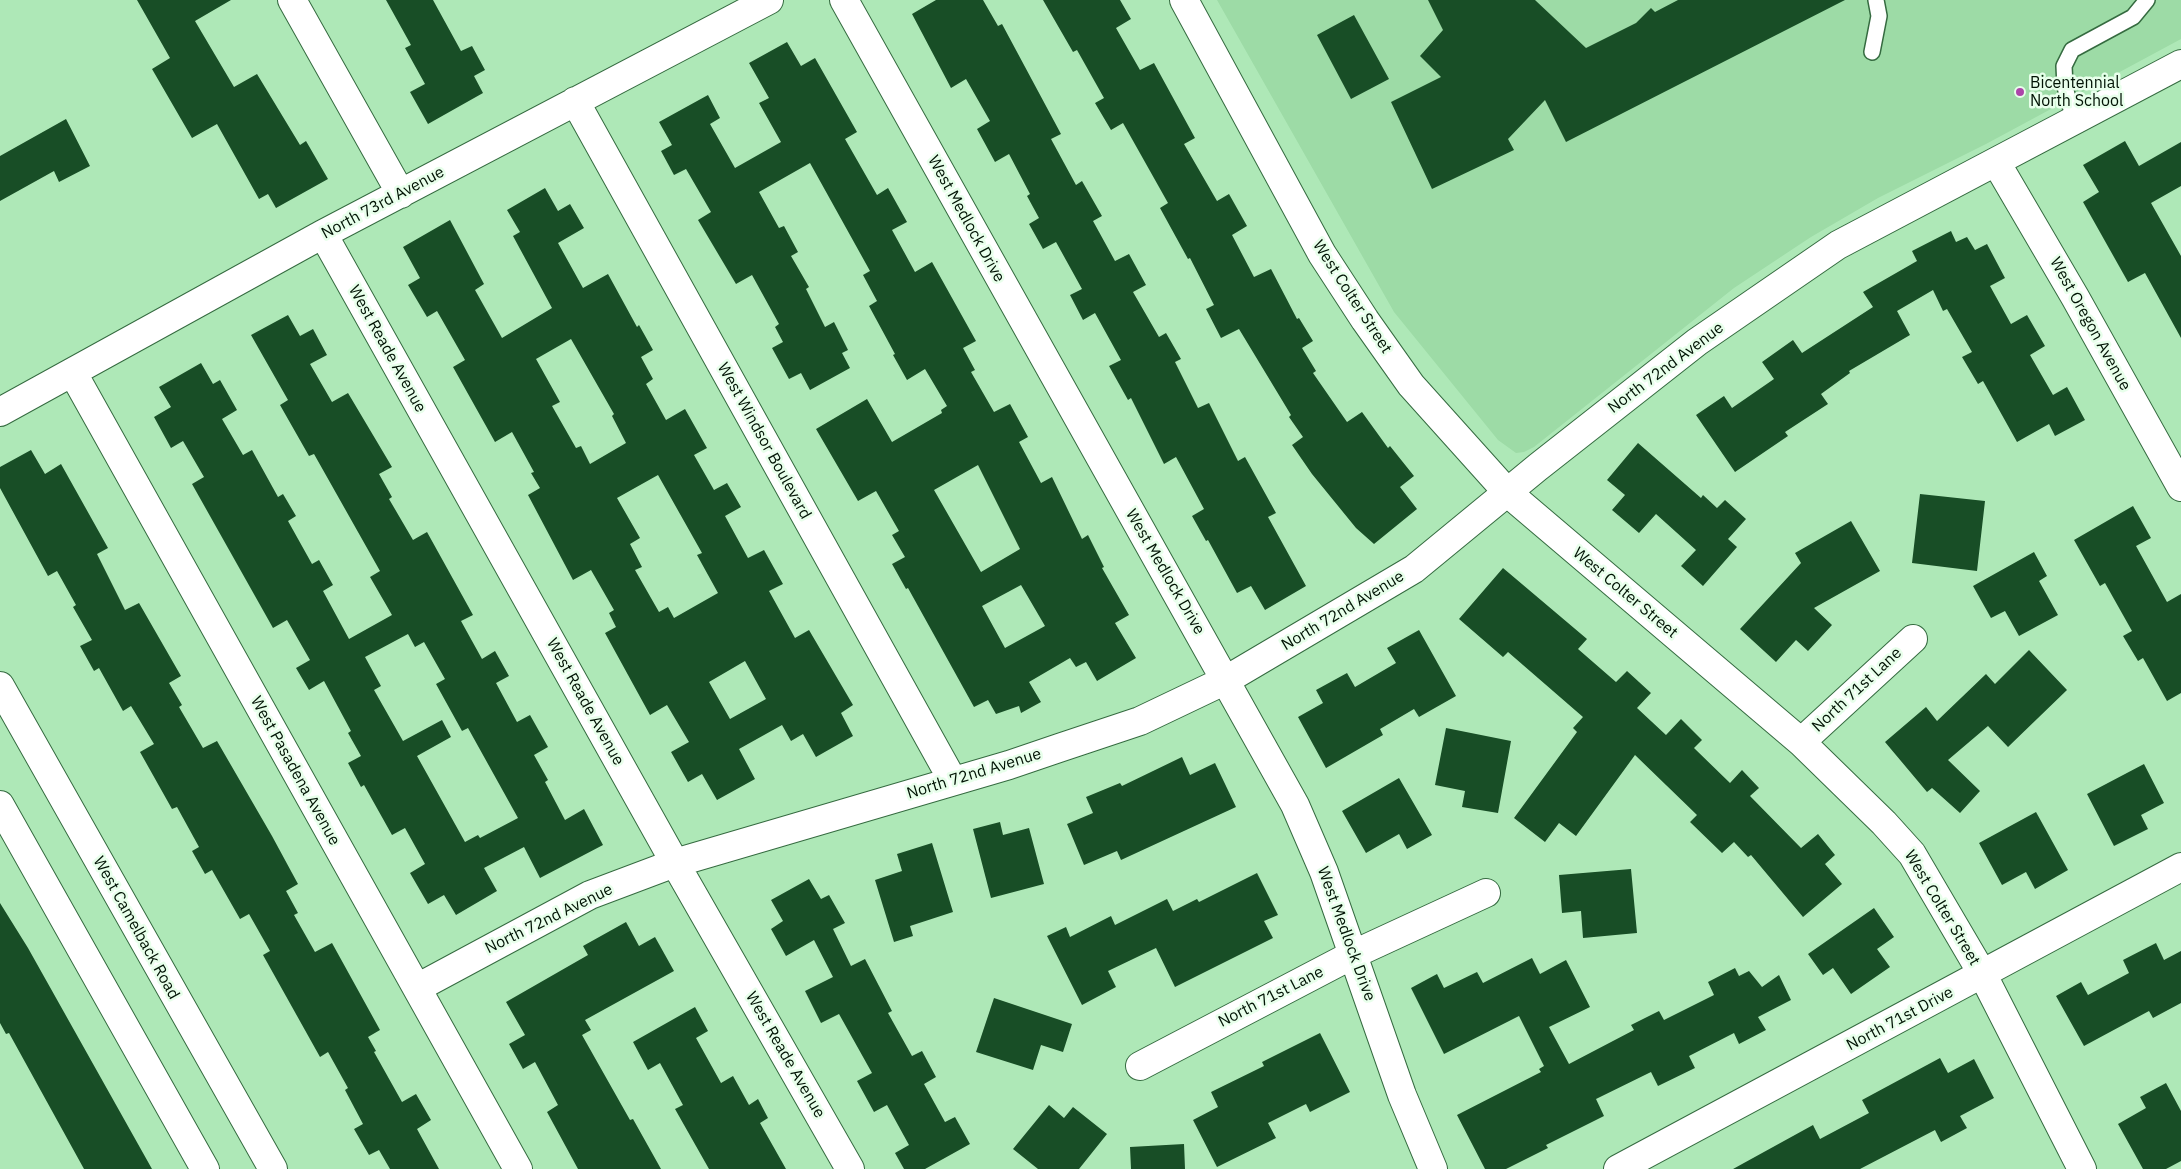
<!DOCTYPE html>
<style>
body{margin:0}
canvas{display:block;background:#aee8b7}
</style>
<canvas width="2181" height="1169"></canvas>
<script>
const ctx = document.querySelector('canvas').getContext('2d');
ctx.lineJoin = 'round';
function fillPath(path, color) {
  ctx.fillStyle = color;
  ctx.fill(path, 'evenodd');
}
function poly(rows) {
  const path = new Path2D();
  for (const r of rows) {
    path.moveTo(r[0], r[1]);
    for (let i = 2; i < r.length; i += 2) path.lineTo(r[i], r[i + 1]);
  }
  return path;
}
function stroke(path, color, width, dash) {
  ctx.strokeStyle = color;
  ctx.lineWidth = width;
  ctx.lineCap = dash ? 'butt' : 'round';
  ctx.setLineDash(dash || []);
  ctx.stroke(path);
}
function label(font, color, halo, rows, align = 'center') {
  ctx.font = font + ' "IBM Plex Sans",sans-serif';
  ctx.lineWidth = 5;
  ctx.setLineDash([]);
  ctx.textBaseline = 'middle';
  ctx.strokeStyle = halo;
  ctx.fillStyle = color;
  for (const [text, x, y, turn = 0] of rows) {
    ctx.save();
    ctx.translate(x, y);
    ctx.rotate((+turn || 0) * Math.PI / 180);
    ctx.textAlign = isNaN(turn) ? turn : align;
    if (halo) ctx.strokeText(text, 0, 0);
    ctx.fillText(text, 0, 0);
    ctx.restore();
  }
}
fillPath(poly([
 [1217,0,2181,0,2181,39,1986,144,1878,198,1811,237,1734,288,1534,447,1524,452,1516,453,1498,440,1394,312]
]), '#9ddba6');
fillPath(poly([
 [137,0,231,0,195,21,234,87,257,74,300,145,306,141,328,179,276,208,268,194,259,199,217,124,192,138,152,69,170,58],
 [386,0,433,0,461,51,472,46,485,70,474,76,483,93,428,124,410,92,425,84,405,48,411,45],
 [936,0,983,0,998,26,1002,24,1061,134,1051,139,1076,185,1082,181,1102,216,1093,221,1115,261,1129,254,1146,285,1133,292,1159,337,1166,333,1181,359,1175,362,1198,408,1209,403,1238,461,1245,457,1276,513,1268,517,1306,586,1265,610,1251,586,1237,593,1208,540,1206,541,1192,516,1204,509,1176,457,1164,464,1131,398,1128,400,1109,366,1121,360,1095,313,1083,320,1070,295,1082,289,1056,242,1043,249,1029,224,1039,218,1027,196,1030,194,1009,154,995,162,977,129,990,121,966,79,951,88,912,14],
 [1043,0,1120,0,1131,19,1116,28,1140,70,1154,63,1195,138,1184,144,1217,201,1229,194,1247,226,1232,235,1254,277,1271,269,1297,319,1299,318,1313,341,1302,348,1316,371,1313,373,1347,422,1362,412,1388,448,1390,446,1414,476,1400,487,1417,509,1374,544,1356,528,1312,474,1292,445,1303,437,1289,417,1291,415,1239,329,1221,338,1206,309,1214,305,1190,258,1188,259,1160,208,1168,203,1123,123,1111,130,1095,103,1104,98,1077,50,1073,52],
 [1428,0,1535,0,1586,48,1636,23,1651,8,1655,12,1678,0,1845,0,1566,142,1545,100,1508,139,1514,150,1432,189,1391,102,1441,77,1420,56,1443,30],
 [1354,15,1389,79,1351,99,1317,35],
 [787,42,801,66,815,58,857,132,845,139,877,195,888,188,907,222,892,230,915,272,932,262,976,341,963,348,975,370,971,372,994,412,1010,404,1028,437,1019,442,1041,483,1052,477,1082,539,1088,535,1104,567,1102,568,1129,615,1115,623,1136,658,1097,681,1086,662,1076,667,1070,658,1029,682,1041,702,1021,713,1019,706,996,714,988,700,974,707,908,588,906,589,892,564,905,557,892,535,899,531,876,491,858,501,816,429,867,399,892,442,942,413,941,410,947,406,925,369,907,380,893,355,895,354,869,306,877,301,863,275,870,271,810,163,759,192,779,228,784,226,798,252,791,256,809,287,806,289,825,327,834,322,848,350,842,353,850,368,810,390,801,373,789,379,772,348,783,342,775,327,779,324,752,275,736,284,698,220,711,212,686,169,674,175,661,151,672,145,659,122,708,95,720,118,710,124,735,168,781,142,759,103,769,98,749,63],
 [978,465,1020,549,981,572,934,490],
 [1021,585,1045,626,1005,648,982,606],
 [66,119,90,166,59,182,54,171,0,201,0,156],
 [2125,141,2139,166,2181,142,2181,186,2151,203,2181,256,2181,338,2145,273,2128,282,2083,202,2099,192,2083,165],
 [545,188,558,211,570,204,584,228,558,243,583,288,608,274,637,327,639,325,653,350,641,357,653,379,646,384,666,420,685,409,707,448,694,455,714,490,727,483,741,507,725,516,748,558,764,550,783,584,769,591,795,638,809,630,853,705,841,713,853,736,816,757,803,734,791,741,782,725,739,749,755,779,717,800,702,774,688,782,671,752,689,742,667,705,650,715,605,633,616,627,609,613,614,610,591,570,573,580,528,495,540,488,531,473,534,472,512,432,495,442,453,367,465,360,437,311,427,317,408,285,420,278,403,247,450,220,484,284,475,290,502,338,552,308,513,236,520,232,507,210],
 [571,339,614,414,612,416,626,443,590,464,581,446,576,448,552,406,560,402,536,359],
 [658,475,702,553,697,555,718,593,674,618,668,607,659,612,635,570,642,567,630,544,640,538,617,498],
 [745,661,766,699,730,719,709,682],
 [1951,231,1956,242,1967,237,1975,250,1987,244,2005,278,1990,286,2011,324,2027,315,2045,346,2030,355,2053,395,2067,387,2085,420,2055,436,2049,424,2017,442,1983,381,1978,384,1962,357,1972,352,1947,309,1943,311,1933,290,1897,311,1910,335,1849,371,1850,373,1821,394,1828,404,1785,432,1788,436,1735,472,1696,415,1724,396,1732,408,1774,379,1762,362,1793,340,1802,353,1873,307,1863,292,1917,261,1912,251],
 [288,315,300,336,313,329,327,355,310,364,332,402,348,393,392,467,379,474,392,497,389,499,413,540,427,532,473,615,461,621,482,659,495,651,509,676,496,683,517,722,530,715,548,747,534,755,548,780,545,782,565,820,584,809,603,845,540,878,524,847,484,868,497,891,456,915,444,895,428,904,410,873,425,864,405,828,392,835,364,785,361,787,348,763,361,756,348,733,351,731,324,681,309,690,296,668,310,660,287,620,273,628,192,484,204,477,183,441,171,448,154,417,171,407,159,387,201,363,213,384,220,380,237,410,222,419,243,455,252,450,278,497,283,494,296,516,288,521,312,564,319,560,333,585,323,591,349,639,392,615,370,577,380,571,314,454,309,456,280,405,288,400,251,335],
 [408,634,415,647,424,642,445,679,436,684,462,731,468,728,518,818,480,838,478,835,465,842,417,756,451,737,442,720,403,741,374,690,381,686,365,657],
 [1638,443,1701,498,1703,495,1717,508,1725,500,1746,519,1728,539,1737,547,1703,586,1681,566,1696,550,1656,514,1639,533,1612,510,1625,495,1607,480],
 [31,450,45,474,61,464,108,548,97,554,125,610,139,603,181,676,169,683,182,705,179,707,203,748,217,741,272,836,298,884,286,891,298,913,294,915,315,952,332,943,380,1030,368,1037,376,1051,374,1052,402,1102,416,1094,431,1120,417,1129,439,1169,390,1169,379,1150,369,1155,354,1129,363,1124,345,1090,348,1088,328,1052,320,1057,263,955,270,951,249,914,240,919,212,870,205,874,192,851,199,847,177,807,172,809,140,752,154,744,131,706,123,711,99,668,94,671,80,646,92,640,73,607,76,605,57,571,48,576,0,488,0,467],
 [1920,494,1985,501,1977,571,1912,563],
 [2133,506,2151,538,2136,546,2167,602,2181,594,2181,693,2167,701,2143,658,2138,661,2123,636,2132,631,2105,583,2100,586,2074,540],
 [1851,521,1880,571,1814,608,1832,625,1808,651,1796,640,1776,662,1740,629,1801,563,1795,553],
 [2034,552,2047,576,2039,581,2058,615,2019,636,2005,611,1991,618,1973,586],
 [1503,568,1587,639,1578,649,1616,682,1627,671,1651,693,1637,708,1666,735,1681,719,1702,740,1694,748,1730,783,1742,770,1759,788,1750,796,1801,848,1818,834,1835,855,1825,864,1842,884,1803,917,1751,855,1748,857,1734,842,1722,853,1690,822,1697,815,1635,755,1576,836,1559,823,1545,842,1514,818,1577,732,1573,728,1583,717,1508,652,1503,657,1459,619],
 [1419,630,1456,696,1419,717,1414,709,1380,729,1383,735,1326,768,1298,717,1323,703,1316,690,1347,673,1355,687,1396,663,1387,648],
 [2029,650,2067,690,2008,747,1988,726,1948,760,1980,791,1960,813,1932,788,1927,792,1885,742,1926,707,1937,721,1986,674,1995,684],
 [1446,728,1511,741,1498,813,1462,807,1465,791,1435,785],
 [1182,757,1190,775,1215,763,1236,807,1121,860,1117,851,1084,865,1067,824,1093,813,1086,797,1120,783,1122,786],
 [2144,764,2164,803,2141,815,2148,829,2114,846,2087,794],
 [1399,778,1432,835,1407,849,1399,834,1366,853,1342,811],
 [2036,812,2068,870,2035,889,2026,872,2002,885,1979,843],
 [1000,822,1003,835,1029,828,1044,884,991,898,973,829],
 [932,843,953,912,910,926,913,936,894,942,875,880,902,871,897,854],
 [1631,869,1637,933,1583,938,1581,911,1562,913,1559,875],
 [1257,873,1278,915,1264,921,1273,938,1175,987,1156,948,1108,971,1116,987,1082,1005,1047,936,1066,927,1070,937,1111,916,1115,925,1167,899,1173,911,1197,899,1199,902],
 [809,879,821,899,829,895,845,923,833,929,851,966,865,959,892,1011,888,1013,912,1056,922,1051,936,1077,924,1084,945,1122,955,1117,970,1144,925,1169,904,1169,895,1153,909,1145,887,1105,874,1112,857,1081,872,1073,839,1014,821,1023,805,991,833,977,814,940,786,956,771,929,783,921,771,900],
 [0,903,28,948,152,1169,84,1169,9,1033,6,1034,0,1023],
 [1874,908,1894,937,1877,949,1890,967,1851,994,1833,968,1823,975,1808,954],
 [626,922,639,946,655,937,674,971,585,1020,591,1030,582,1035,630,1120,633,1119,661,1169,578,1169,547,1112,558,1105,535,1062,523,1069,509,1044,525,1035,506,1002,588,955,583,946],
 [2156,943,2164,960,2181,951,2181,1003,2153,1018,2149,1011,2084,1046,2056,996,2081,982,2088,995,2129,973,2123,960],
 [1532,958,1540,974,1566,960,1590,1007,1549,1027,1569,1064,1634,1030,1631,1025,1659,1011,1664,1020,1714,995,1708,982,1735,968,1739,976,1749,971,1762,987,1779,975,1791,1000,1758,1017,1766,1030,1739,1044,1734,1033,1689,1056,1695,1068,1658,1086,1651,1072,1596,1099,1604,1116,1546,1145,1548,1148,1506,1169,1485,1169,1457,1115,1541,1072,1539,1069,1544,1066,1519,1016,1444,1054,1411,988,1437,974,1444,988,1477,972,1483,983],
 [994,998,1072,1024,1063,1052,1041,1045,1033,1070,976,1052],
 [695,1007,708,1031,696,1038,721,1083,733,1076,749,1105,758,1099,768,1118,760,1123,786,1169,709,1169,675,1109,683,1105,660,1063,648,1070,633,1042],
 [1320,1033,1350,1092,1310,1112,1306,1104,1268,1123,1276,1138,1217,1167,1193,1120,1218,1107,1211,1092,1264,1066,1262,1062],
 [1940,1058,1948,1073,1974,1059,1994,1098,1960,1116,1967,1128,1941,1142,1935,1130,1860,1169,1733,1169,1813,1125,1820,1139,1869,1113,1862,1100],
 [2166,1083,2181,1111,2181,1161,2166,1169,2143,1169,2118,1124,2146,1108,2140,1097],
 [1049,1105,1064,1118,1073,1107,1107,1134,1079,1169,1038,1169,1013,1149],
 [1184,1144,1185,1169,1131,1169,1130,1147]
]), '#184e26');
const service = poly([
 [1872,52,1879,16,1876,0],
 [2074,120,2065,87,2064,66,2072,50,2133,17,2147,0]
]);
const minor = poly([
 [292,0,401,194],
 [844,0,1295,805,1324,872,1402,1095,1433,1169],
 [1184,0,1322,254,1365,320,1411,385,1508,493,1801,742,1884,823,1912,854,1983,975,2082,1169],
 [575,101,953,781],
 [1996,162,2075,297,2181,487],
 [323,234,675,863,850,1169],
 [73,373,518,1169],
 [0,412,323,234,769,0],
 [1801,742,1913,639],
 [0,805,205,1169],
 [417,988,590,895,675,863,1009,765,1059,748,1140,721,1226,680,1414,569,1538,467,1697,342,1838,245,2181,64],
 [1140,1066,1354,954,1486,893],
 [1618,1169,2181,867]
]);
const primary = poly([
 [0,686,273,1169]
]);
stroke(service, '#356b40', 18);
stroke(minor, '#356b40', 30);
stroke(primary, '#356b40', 30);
stroke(service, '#fff', 15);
stroke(minor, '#fff', 28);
stroke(primary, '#fff', 28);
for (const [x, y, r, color] of [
 [2020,92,5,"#ac45a9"]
]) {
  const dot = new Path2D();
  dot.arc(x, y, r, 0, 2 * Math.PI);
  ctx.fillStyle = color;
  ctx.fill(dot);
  stroke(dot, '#e8ffeb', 2);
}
label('16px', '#011304', '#e8ffeb', [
 ["Bicentennial",2030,83],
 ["North School",2030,101]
], 'left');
label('16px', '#011304', '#e8ffeb', [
 ["North 73rd Avenue",383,203,-28],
 ["West Medlock Drive",966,219,61],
 ["West Colter Street",1352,297,57],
 ["West Oregon Avenue",2090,324,61],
 ["West Reade Avenue",387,349,61],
 ["North 72nd Avenue",1666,368,-37],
 ["West Windsor Boulevard",764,441,61],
 ["West Medlock Drive",1165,572,60],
 ["West Colter Street",1625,593,40],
 ["North 72nd Avenue",1343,611,-31],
 ["North 71st Lane",1857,690,-43],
 ["West Reade Avenue",585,702,61],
 ["West Pasadena Avenue",295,771,61],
 ["North 72nd Avenue",974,774,-17],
 ["West Colter Street",1942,908,59],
 ["North 72nd Avenue",549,919,-26],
 ["West Camelback Road",136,928,61],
 ["West Medlock Drive",1346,934,70],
 ["North 71st Lane",1271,997,-27],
 ["North 71st Drive",1900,1019,-28],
 ["West Reade Avenue",785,1055,60]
]);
</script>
